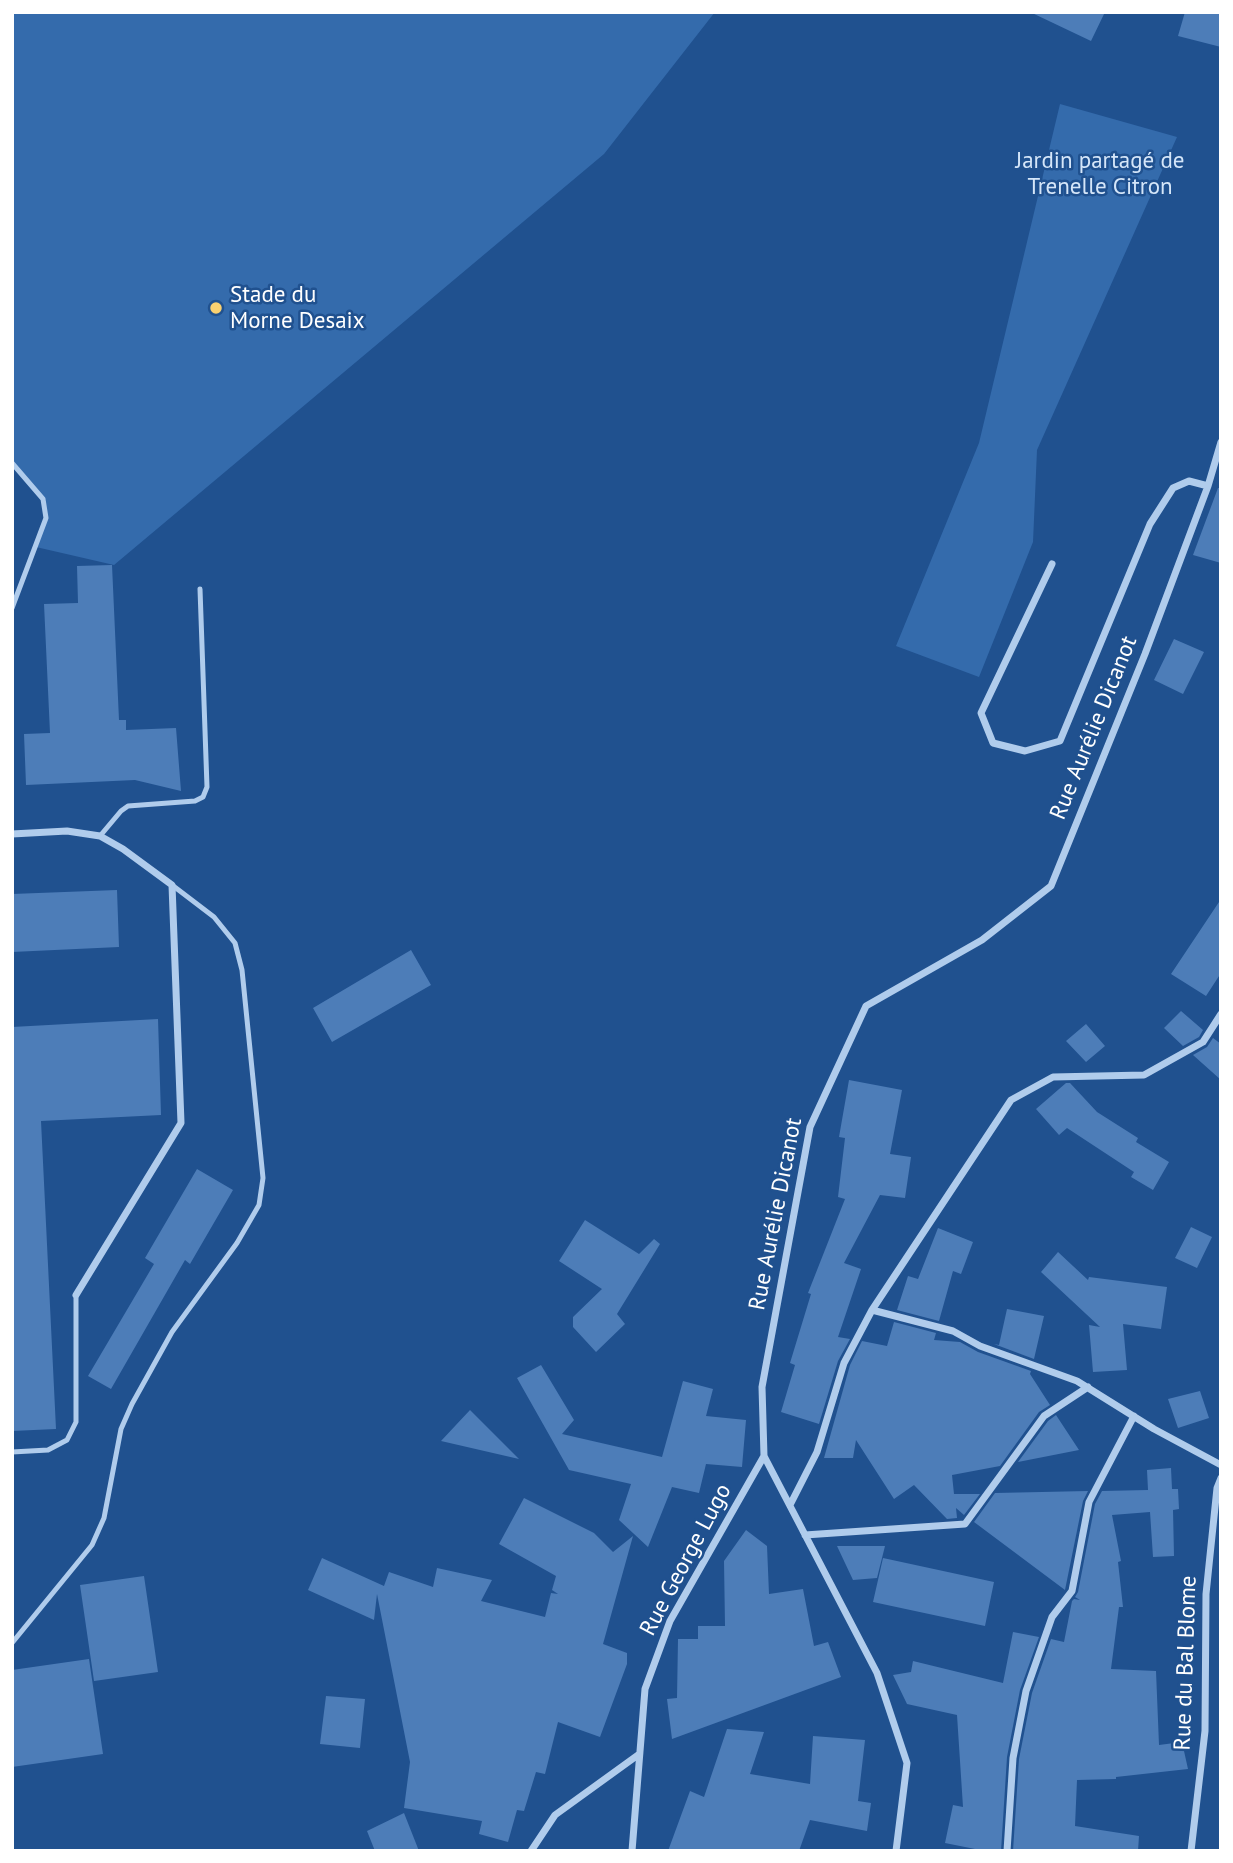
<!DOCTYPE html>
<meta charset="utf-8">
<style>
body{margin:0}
#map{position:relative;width:1233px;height:1863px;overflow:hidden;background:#20518f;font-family:"PT Sans",sans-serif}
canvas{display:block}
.frame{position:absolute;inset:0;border:14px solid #fff;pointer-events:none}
</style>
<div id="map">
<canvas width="1233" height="1863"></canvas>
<div class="frame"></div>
</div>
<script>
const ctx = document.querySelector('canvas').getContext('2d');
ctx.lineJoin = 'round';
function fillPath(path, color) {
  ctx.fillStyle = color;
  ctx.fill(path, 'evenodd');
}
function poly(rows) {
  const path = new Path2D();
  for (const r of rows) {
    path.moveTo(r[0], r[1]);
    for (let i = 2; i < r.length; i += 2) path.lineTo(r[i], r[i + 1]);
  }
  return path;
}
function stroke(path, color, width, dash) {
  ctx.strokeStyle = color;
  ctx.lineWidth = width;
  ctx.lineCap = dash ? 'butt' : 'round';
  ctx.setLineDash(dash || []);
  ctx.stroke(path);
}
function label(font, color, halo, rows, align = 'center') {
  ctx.font = font + ' "PT Sans",sans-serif';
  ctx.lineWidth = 5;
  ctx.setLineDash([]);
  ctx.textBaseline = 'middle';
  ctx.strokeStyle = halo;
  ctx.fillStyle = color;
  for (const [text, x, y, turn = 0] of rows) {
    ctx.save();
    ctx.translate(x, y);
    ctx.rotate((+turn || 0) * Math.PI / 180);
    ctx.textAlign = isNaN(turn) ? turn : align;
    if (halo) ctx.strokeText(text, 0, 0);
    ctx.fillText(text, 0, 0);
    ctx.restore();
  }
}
fillPath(poly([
 [12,12,715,12,604,154,114,565,36,547,44,526,43,499,12,463],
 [1060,104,1177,137,1037,450,1033,542,979,677,896,646,979,443]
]), '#346bac');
fillPath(poly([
 [1030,12,1105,12,1091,41],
 [1185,12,1221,12,1221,47,1178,36],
 [1218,488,1221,488,1221,563,1193,555],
 [112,565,119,720,126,720,126,730,176,728,181,791,135,780,26,785,24,734,50,733,44,604,78,603,77,566],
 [1174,639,1204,652,1183,694,1154,680],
 [117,890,119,947,12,952,12,894],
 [1221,899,1221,973,1206,996,1171,974],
 [411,950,431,985,332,1042,313,1008],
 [1181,1011,1203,1030,1199,1037,1183,1046,1164,1028],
 [158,1019,161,1115,41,1121,56,1429,12,1431,12,1027],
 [1086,1024,1105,1046,1086,1062,1066,1041],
 [1213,1038,1221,1044,1221,1080,1193,1055,1207,1047],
 [849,1080,902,1090,890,1154,911,1157,905,1198,880,1195,844,1263,861,1269,838,1337,850,1339,838,1361,819,1424,781,1412,795,1365,790,1363,811,1294,808,1293,845,1199,838,1197,845,1138,839,1137],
 [1066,1083,1070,1083,1097,1112,1138,1138,1136,1142,1169,1162,1153,1190,1131,1177,1134,1172,1067,1128,1059,1135,1036,1109],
 [197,1169,233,1190,190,1264,185,1260,111,1389,88,1376,154,1264,145,1258],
 [585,1220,639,1254,654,1239,660,1244,617,1314,625,1324,596,1352,573,1327,573,1317,602,1289,559,1261],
 [1191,1227,1212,1237,1197,1268,1175,1258],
 [938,1228,973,1242,961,1274,953,1271,939,1321,897,1310,908,1276,918,1279],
 [1058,1252,1088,1280,1089,1277,1167,1287,1161,1329,1123,1324,1127,1370,1093,1372,1089,1325,1100,1327,1041,1272],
 [1007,1309,1044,1316,1034,1359,994,1344,999,1345],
 [894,1322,936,1333,934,1340,960,1342,978,1352,1031,1371,1030,1374,1050,1405,1039,1412,1000,1466,952,1475,954,1494,980,1494,964,1515,956,1508,957,1518,947,1519,914,1485,894,1499,856,1440,853,1458,824,1458,850,1365,862,1341,887,1346],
 [541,1365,574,1420,562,1434,662,1457,683,1381,713,1389,706,1416,746,1420,742,1467,706,1464,699,1493,672,1487,648,1547,619,1520,631,1484,569,1470,517,1378],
 [1200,1391,1209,1418,1178,1428,1168,1399],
 [470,1410,519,1459,441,1441],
 [1056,1415,1079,1450,1018,1462,1048,1421],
 [1171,1468,1172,1489,1178,1489,1179,1509,1173,1510,1174,1556,1153,1557,1150,1512,1112,1515,1121,1561,1118,1562,1123,1607,1119,1607,1111,1669,1156,1671,1159,1745,1182,1742,1188,1769,1116,1777,1116,1779,1077,1780,1075,1826,1139,1836,1138,1851,1013,1851,1019,1759,1032,1693,1051,1639,1064,1642,1072,1601,1074,1599,1080,1600,1075,1597,1078,1592,1095,1504,1102,1491,1148,1490,1147,1470],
 [1088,1491,1083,1501,1065,1590,974,1522,995,1493],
 [524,1498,594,1533,613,1552,633,1536,603,1644,627,1653,627,1664,600,1737,558,1722,545,1774,536,1772,524,1811,517,1810,508,1842,479,1834,482,1821,404,1808,410,1762,377,1594,374,1620,308,1590,322,1558,384,1586,389,1572,433,1587,437,1568,492,1580,481,1601,545,1617,551,1593,558,1594,552,1590,556,1576,499,1544],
 [746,1530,767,1546,769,1594,803,1589,814,1646,828,1642,841,1677,672,1739,667,1699,677,1698,678,1639,698,1639,698,1626,725,1626,724,1561],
 [837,1546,885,1546,877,1578,853,1580],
 [883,1558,994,1582,985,1626,873,1602],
 [144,1576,158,1672,94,1681,80,1585],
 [1013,1632,1039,1637,1020,1690,1007,1757,1001,1851,985,1851,945,1843,953,1805,963,1807,957,1715,907,1704,893,1675,911,1672,913,1661,1003,1683],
 [89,1659,103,1754,12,1767,12,1670],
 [326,1696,365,1699,360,1748,320,1744],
 [727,1729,764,1732,750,1774,810,1784,813,1736,865,1740,858,1801,871,1803,867,1831,810,1820,799,1851,668,1851,690,1791,704,1797],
 [404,1813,419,1851,375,1851,367,1831]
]), '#4d7db8');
stroke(poly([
 [12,463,43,499,46,518,12,608],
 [100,836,121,811,128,806,195,801,203,797,207,787,200,589],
 [12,1452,48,1450,67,1440,76,1422,76,1295],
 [12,1643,92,1545,104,1518,121,1429,132,1404,172,1332,237,1243,259,1205,263,1178,242,970,235,943,214,917,172,885]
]), '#b0ccec', 5);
stroke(poly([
 [1052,564,981,713,993,743,1025,751,1060,741,1150,524,1173,488,1189,481,1208,486],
 [12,834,67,831,100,836,123,849,172,885,181,1123,76,1295],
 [872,1310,953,1331,980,1346,1077,1381,1154,1429,1221,1465],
 [790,1505,817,1452,844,1363,872,1310,1011,1100,1053,1077,1144,1075,1203,1042,1221,1014],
 [805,1535,965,1524,1044,1416,1088,1387],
 [531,1851,555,1815,638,1755],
 [632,1851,645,1689,670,1621,764,1456],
 [896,1851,907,1763,877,1673,764,1456,762,1387,810,1127,866,1006,982,940,1051,886,1145,654,1208,486,1221,442],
 [1007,1851,1013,1758,1026,1691,1052,1617,1072,1591,1089,1502,1134,1416],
 [1191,1851,1205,1731,1206,1594,1217,1488,1221,1478]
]), '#b0ccec', 7);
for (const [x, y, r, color] of [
 [216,308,7,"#f9d171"]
]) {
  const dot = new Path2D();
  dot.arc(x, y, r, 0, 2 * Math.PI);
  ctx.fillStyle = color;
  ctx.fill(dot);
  stroke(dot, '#20518f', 2.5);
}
label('23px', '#d5e6f9', '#20518f', [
 ["Jardin partagé de",1100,161],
 ["Trenelle Citron",1100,187]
]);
label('23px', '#fff', '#20518f', [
 ["Stade du",230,295],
 ["Morne Desaix",230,321]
], 'left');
label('23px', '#fff', '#20518f', [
 ["Rue Aurélie Dicanot",1094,728,-68],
 ["Rue Aurélie Dicanot",776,1214,-79],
 ["Rue George Lugo",686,1560,-62],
 ["Rue du Bal Blome",1186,1663,-88]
]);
</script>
